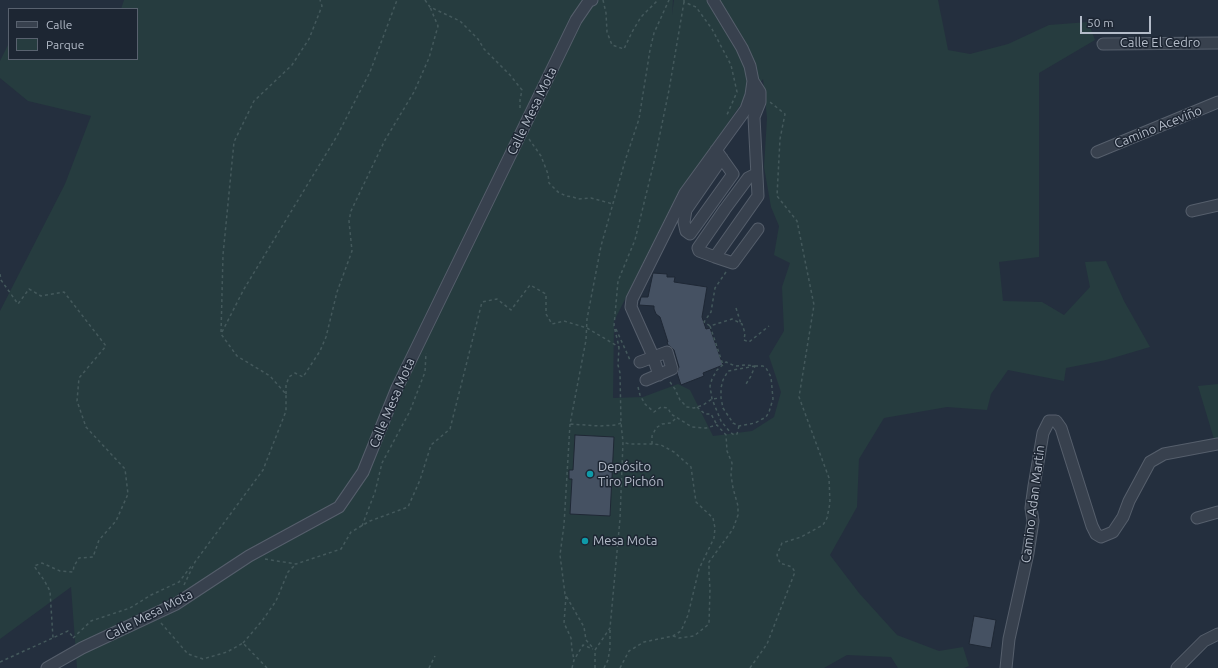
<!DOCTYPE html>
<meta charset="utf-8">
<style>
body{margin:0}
#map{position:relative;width:1218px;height:668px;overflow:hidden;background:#242f3e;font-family:Ubuntu,sans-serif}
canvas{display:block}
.legend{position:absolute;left:8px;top:8px;width:130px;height:52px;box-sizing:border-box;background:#1d2633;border:1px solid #59626f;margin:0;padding:5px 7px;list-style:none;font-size:12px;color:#b4bcc9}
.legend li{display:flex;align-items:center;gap:8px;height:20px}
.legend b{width:20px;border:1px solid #59626f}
.scale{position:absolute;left:1080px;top:16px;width:71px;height:18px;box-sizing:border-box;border:2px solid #b4bcc9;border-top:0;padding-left:5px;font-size:12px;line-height:14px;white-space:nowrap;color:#b4bcc9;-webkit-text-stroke:3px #1d2633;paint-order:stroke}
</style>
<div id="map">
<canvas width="1218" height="668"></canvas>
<ul class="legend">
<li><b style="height:5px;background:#38414e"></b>Calle</li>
<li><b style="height:11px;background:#263c3f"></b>Parque</li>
</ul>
<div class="scale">50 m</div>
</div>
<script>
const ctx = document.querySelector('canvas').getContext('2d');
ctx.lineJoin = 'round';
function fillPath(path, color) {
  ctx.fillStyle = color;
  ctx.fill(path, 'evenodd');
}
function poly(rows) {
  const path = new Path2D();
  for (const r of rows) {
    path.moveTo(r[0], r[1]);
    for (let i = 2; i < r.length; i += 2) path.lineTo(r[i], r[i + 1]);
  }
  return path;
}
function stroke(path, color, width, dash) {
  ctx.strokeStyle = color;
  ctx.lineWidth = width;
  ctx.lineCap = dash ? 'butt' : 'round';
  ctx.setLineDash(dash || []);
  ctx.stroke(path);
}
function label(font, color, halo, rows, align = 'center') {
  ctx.font = font + ' Ubuntu,sans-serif';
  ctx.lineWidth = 3;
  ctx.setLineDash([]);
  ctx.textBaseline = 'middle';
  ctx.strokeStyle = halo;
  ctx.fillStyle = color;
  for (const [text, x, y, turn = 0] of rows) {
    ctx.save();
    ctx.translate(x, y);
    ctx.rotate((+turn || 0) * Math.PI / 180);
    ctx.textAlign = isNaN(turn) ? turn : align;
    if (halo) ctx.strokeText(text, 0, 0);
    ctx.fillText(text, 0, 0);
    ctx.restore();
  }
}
fillPath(poly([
 [124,0,673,0,672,15,674,0,938,0,948,50,970,54,1008,44,1049,25,1088,22,1095,40,1039,73,1039,257,999,262,1003,301,1042,302,1064,315,1090,287,1085,262,1106,261,1124,301,1150,347,1106,360,1066,368,1064,381,1008,370,991,394,987,410,947,407,884,418,859,459,857,507,830,555,859,593,897,635,939,651,963,647,969,666,964,668,898,668,891,657,847,655,824,668,77,668,71,587,0,639,0,311,65,184,91,116,28,101,0,78,0,61,9,43,9,59,137,59,137,9,121,9],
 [763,79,767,118,764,167,771,207,779,226,774,255,790,263,782,287,784,331,769,356,781,392,774,417,752,431,713,436,690,390,678,384,643,397,613,398,614,321,678,195,739,107],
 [1218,384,1218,438,1214,439,1198,386]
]), '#263c3f');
const building = poly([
 [653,273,667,274,667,277,675,277,674,282,707,287,702,317,706,329,710,328,723,365,703,373,704,376,681,385,677,373,679,367,674,350,671,347,668,345,667,342,668,342,660,317,656,314,654,309,654,306,639,305,641,297,648,297,653,273],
 [575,435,614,437,610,516,570,514,572,479,569,479,569,470,573,470,575,435],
 [974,616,996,620,991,648,969,644,974,616]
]);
fillPath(building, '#455162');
stroke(building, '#1f2835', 1);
const minor = poly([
 [1103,44,1218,43],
 [753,81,760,92,760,102,754,117,758,196,715,257,699,251,698,248,725,209,748,178,756,174],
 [716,150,733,174,690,234,686,231,684,222,686,210,722,158],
 [1097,152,1218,102],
 [1192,211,1218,205],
 [715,257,733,263,758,229],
 [640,362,667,352,672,369,646,380],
 [659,375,652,354,631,307,632,299,685,193,746,109,751,95,753,81,750,66,742,48,713,0],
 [1197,518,1218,512],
 [47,668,82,648,176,604,249,556,339,507,363,472,397,388,576,20,589,1,592,0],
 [1006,668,1009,639,1028,553,1033,521,1031,508,1034,486,1043,433,1049,421,1056,421,1061,428,1092,526,1096,534,1101,537,1113,532,1123,517,1129,501,1150,462,1164,454,1218,444],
 [1177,668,1204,641,1218,634]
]);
stroke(minor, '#565f6c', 13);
stroke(poly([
 [425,0,430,7,460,21,478,39,484,49,510,75,522,90,520,100,520,111],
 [603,0,606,13,607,32,612,45,624,49,632,32,641,17,658,0],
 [684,0,684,2,696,7,712,29,731,65,737,92,726,117],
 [529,139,541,156,548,174,549,183,558,192,566,196,573,197,578,199,591,198,613,204],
 [726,272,715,288,711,312,704,322,710,326,732,319,742,324,745,333,744,340,749,342,769,326],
 [0,274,1,280,18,304,29,289,41,296,64,292,106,346,79,378,77,401,86,427,125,469,128,494,116,521,99,540,93,557,79,558,74,566,73,572,60,571,42,563,34,566,44,580,50,591,53,638],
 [736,308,741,324],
 [710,326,723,365],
 [616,329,630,360],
 [222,332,244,289,337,136,370,72,397,0],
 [755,366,763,366,766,368,771,377,773,399,769,412,766,417,755,423,739,426,733,423,723,408,721,398,721,388,723,380,728,371,755,366],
 [670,382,675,389,680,400,687,407,694,408,703,405,712,399,720,398],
 [638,387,640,395,645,404,654,412,661,407,668,408,671,414,692,427,706,428,717,425,726,435,727,451,732,463,731,475,733,488,738,506,738,515,733,529,709,562,709,573,710,589,709,624,694,636,679,638,673,636],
 [286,394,286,385,289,377,295,373,303,377,320,351,326,337,337,292,352,251,349,221,351,211,385,140,414,92,429,58,438,26,430,7],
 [697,407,705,414,711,414,717,425],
 [621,423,616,425,600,426,570,424,586,340,587,319,601,246,625,161,639,119,650,50,654,33,669,0],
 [570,424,564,525,560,555,565,594,584,627,586,640,594,649],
 [739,426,737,434,734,435,730,432,721,421,712,399,710,386,712,379,717,370,726,362,735,366,746,365,755,366,751,376,746,384],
 [652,444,652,436,656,428,662,424,671,423,677,417],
 [362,526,375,492,382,463,410,411,425,372,426,353],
 [265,559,296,564,341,549,351,532,370,521,408,507,420,480,431,445,450,429,482,302,497,299,511,310,530,285,546,294,546,314,552,324,564,321,587,328,619,347],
 [184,585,195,562,263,470,286,411,286,394,270,376,237,356,221,334,223,255,234,142,254,101,292,65,309,39,322,6,320,0],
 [566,596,564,623,571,638,572,650,574,660],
 [161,623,188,654,203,659,227,652,243,643,267,668],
 [73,638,91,621,130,608,151,595,179,582,192,565],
 [243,643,262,621,276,601,288,572,296,564],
 [0,662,68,631,74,638],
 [429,668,435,656],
 [572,668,574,660,583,645,593,649],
 [595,668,595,650,610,628,620,519,623,442,621,423,620,373,618,365,619,347,614,326,618,281,635,240,655,158,669,90,684,2],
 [604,668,608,660,610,648,610,628],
 [620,668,629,651,644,642,673,636,681,631,688,615,699,569,714,538,715,528,713,518,696,502,691,467,674,452,661,445,654,444,629,444,623,442],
 [750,668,767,644,795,572,792,567,780,563,777,555,782,543,801,537,823,525,827,518,830,503,829,478,799,397,814,305,797,221,777,196,780,139,785,114,770,102]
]), '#44595c', 1.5, [3, 3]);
stroke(minor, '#38414e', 11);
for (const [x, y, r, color] of [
 [590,474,4,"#0f9aa8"],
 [585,541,4,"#0f9aa8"]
]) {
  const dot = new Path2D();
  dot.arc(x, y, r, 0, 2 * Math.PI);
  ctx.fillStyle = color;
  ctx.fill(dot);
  stroke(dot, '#1d2633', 1.5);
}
label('13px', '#b4bcc9', '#1d2633', [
 ["Calle El Cedro",1160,43],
 ["Calle Mesa Mota",532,111,-64],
 ["Camino Aceviño",1158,127,-22],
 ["Calle Mesa Mota",392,403,-67],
 ["Camino Adan Martin",1033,504,-83],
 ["Calle Mesa Mota",149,615,-27]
]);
label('13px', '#b4bcc9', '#1d2633', [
 ["Depósito",598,467],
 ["Tiro Pichón",598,482],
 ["Mesa Mota",593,541]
], 'left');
</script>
